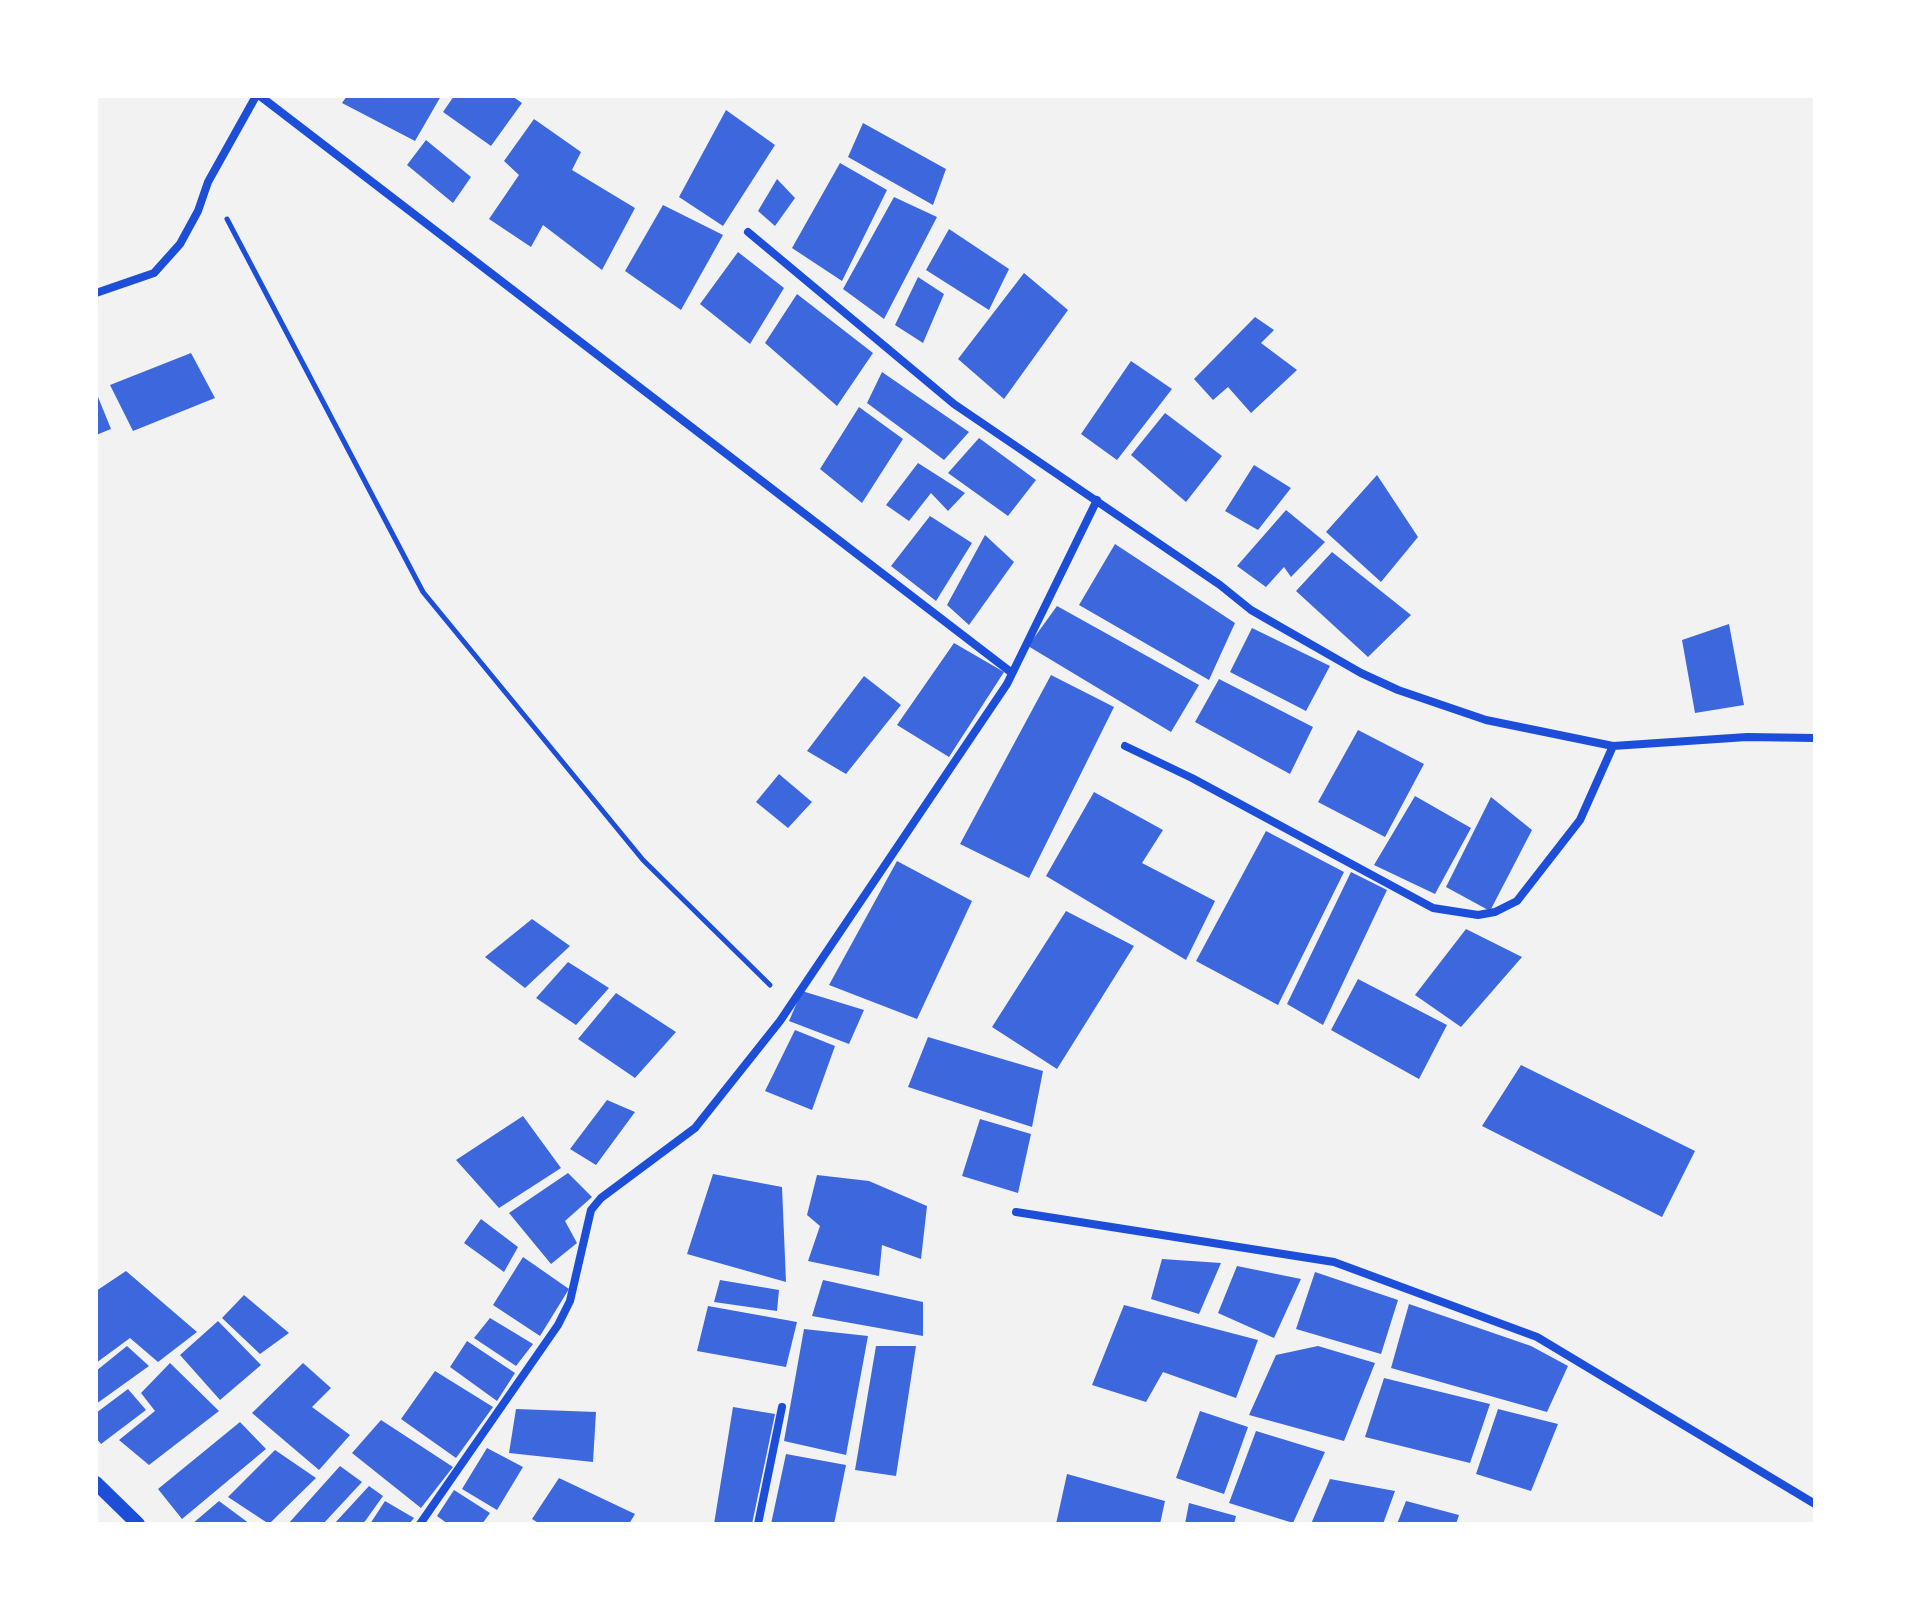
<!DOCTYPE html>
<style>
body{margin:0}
#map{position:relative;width:1911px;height:1620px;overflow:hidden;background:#f2f2f2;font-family:Overpass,sans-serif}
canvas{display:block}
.frame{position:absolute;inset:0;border:98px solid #fff;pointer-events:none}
</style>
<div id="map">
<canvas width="1911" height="1620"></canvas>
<div class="frame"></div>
</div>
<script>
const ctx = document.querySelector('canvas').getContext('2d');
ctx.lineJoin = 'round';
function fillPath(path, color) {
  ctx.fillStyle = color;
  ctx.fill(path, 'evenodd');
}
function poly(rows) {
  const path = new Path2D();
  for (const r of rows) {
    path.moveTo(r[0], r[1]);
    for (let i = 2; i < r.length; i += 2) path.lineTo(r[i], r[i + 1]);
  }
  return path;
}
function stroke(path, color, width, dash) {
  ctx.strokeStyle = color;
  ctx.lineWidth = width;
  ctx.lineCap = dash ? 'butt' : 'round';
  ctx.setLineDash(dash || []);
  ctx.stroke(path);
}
fillPath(poly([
 [347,96,441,96,415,141,342,103],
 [454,96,512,96,522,103,491,146,443,112],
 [726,110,775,145,723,226,679,197],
 [534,119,581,152,572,170,635,208,602,270,543,225,531,247,489,219,519,175,504,161],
 [863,123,946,169,933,205,848,157],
 [426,140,471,177,453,203,407,165],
 [840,163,887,190,842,281,792,248],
 [777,179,795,198,775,226,758,211],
 [894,197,937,217,884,319,843,289],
 [663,205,723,235,681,310,625,271],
 [949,229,1009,269,989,310,926,270],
 [738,252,784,288,750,344,700,304],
 [1024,273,1068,310,1004,399,958,359],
 [918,277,944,294,923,343,895,325],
 [797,294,873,353,837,406,765,343],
 [1255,317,1274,330,1261,343,1297,370,1251,413,1228,387,1213,400,1194,379],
 [191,353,215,398,133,431,110,385],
 [1131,361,1172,389,1117,460,1081,434],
 [882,372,969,432,944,460,867,403],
 [96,392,111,429,96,435],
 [859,407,903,439,862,503,820,469],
 [1165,413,1222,456,1186,502,1131,455],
 [979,438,1036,480,1008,516,948,473],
 [918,463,965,493,948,511,931,493,909,521,886,505],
 [1254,465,1291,488,1258,530,1225,511],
 [1377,475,1418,537,1381,582,1326,532],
 [1286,510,1325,542,1291,577,1284,567,1266,587,1237,566],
 [930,516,972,543,936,601,891,566],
 [985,535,1014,562,969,625,947,605],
 [1115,544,1235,623,1209,680,1079,605],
 [1332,552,1411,615,1368,657,1296,591],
 [1057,606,1199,685,1171,732,1028,646],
 [1729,624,1744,705,1695,713,1682,640],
 [1252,628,1330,666,1306,711,1230,672],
 [954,643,1004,672,949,757,897,725],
 [1051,675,1114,707,1029,878,960,844],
 [864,676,901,705,846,774,807,751],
 [1219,679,1313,727,1290,774,1195,722],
 [1358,730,1424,764,1385,837,1318,802],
 [779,774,812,802,788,828,756,802],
 [1094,792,1163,830,1142,863,1215,901,1186,960,1046,876],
 [1415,796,1471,828,1435,894,1374,865],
 [1491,797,1532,830,1490,911,1446,887],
 [1266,831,1344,872,1278,1005,1196,961],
 [897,861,972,901,917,1019,829,985],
 [1351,872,1387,890,1323,1025,1287,1004],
 [1066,911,1134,946,1057,1069,992,1027],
 [532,919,570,946,525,988,485,957],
 [1466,929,1522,957,1461,1027,1415,995],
 [568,962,609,988,576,1025,536,998],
 [1358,979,1447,1025,1419,1079,1331,1030],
 [802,991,864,1010,849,1044,789,1021],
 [616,993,676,1032,635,1078,578,1039],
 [795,1030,835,1046,812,1110,765,1091],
 [928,1037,1043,1071,1032,1127,908,1087],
 [1521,1065,1695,1151,1662,1217,1482,1126],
 [607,1100,635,1112,596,1165,570,1149],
 [523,1116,561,1168,499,1208,456,1160],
 [980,1119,1031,1134,1018,1193,962,1176],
 [568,1173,592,1197,565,1221,577,1243,551,1264,509,1213],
 [713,1174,782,1187,786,1282,687,1254],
 [817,1175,869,1181,927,1206,921,1259,882,1245,879,1276,808,1261,820,1226,807,1215],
 [481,1219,518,1247,504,1272,464,1243],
 [523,1257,569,1289,540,1336,493,1305],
 [1162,1259,1221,1263,1199,1314,1151,1299],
 [1237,1266,1301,1279,1274,1338,1218,1313],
 [126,1271,197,1332,158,1362,130,1338,96,1363,96,1291],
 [1315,1272,1398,1300,1381,1354,1296,1329],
 [720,1280,779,1290,777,1311,714,1302],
 [823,1280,923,1302,923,1336,812,1316],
 [244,1295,289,1333,260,1354,222,1318],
 [1409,1304,1531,1346,1568,1366,1547,1412,1391,1368],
 [1124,1305,1258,1340,1236,1398,1163,1372,1146,1402,1092,1385],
 [708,1306,797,1322,786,1367,697,1351],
 [490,1318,533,1344,516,1366,474,1338],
 [218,1321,261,1365,220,1400,180,1355],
 [804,1329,868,1336,846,1455,784,1441],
 [467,1341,515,1373,497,1401,450,1367],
 [127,1346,149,1366,96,1404,96,1371],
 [876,1346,916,1346,896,1476,855,1470],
 [1318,1346,1375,1363,1344,1441,1249,1415,1276,1355],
 [170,1363,219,1411,149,1465,119,1440,155,1411,141,1393],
 [303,1363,331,1388,312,1407,350,1435,319,1470,252,1413],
 [435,1371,493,1407,456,1458,401,1419],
 [1384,1378,1490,1404,1470,1463,1365,1437],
 [128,1389,146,1410,101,1444,96,1438,96,1413],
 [733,1407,775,1414,752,1524,714,1524],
 [516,1409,596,1412,593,1462,509,1453],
 [1498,1409,1558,1424,1531,1491,1476,1474],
 [1200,1411,1248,1427,1224,1494,1176,1478],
 [381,1420,453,1467,421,1508,352,1453],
 [240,1422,266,1449,182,1519,158,1489],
 [1256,1431,1325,1452,1293,1523,1229,1503],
 [487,1448,523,1467,497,1510,462,1489],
 [275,1450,316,1478,269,1524,228,1497],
 [786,1454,846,1465,834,1524,771,1524],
 [340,1466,362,1482,323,1524,288,1524],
 [1067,1474,1165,1501,1160,1524,1056,1524],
 [559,1478,635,1514,629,1524,540,1524,532,1519],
 [1330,1479,1395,1491,1383,1524,1311,1524],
 [369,1486,383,1496,363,1524,334,1524],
 [454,1490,490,1513,482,1524,448,1524,437,1516],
 [219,1501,250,1524,192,1524],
 [385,1501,414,1518,409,1524,370,1524],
 [1406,1501,1459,1515,1456,1524,1397,1524],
 [1189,1503,1236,1516,1234,1524,1185,1524]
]), '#3d67dc');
stroke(poly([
 [227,219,423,592,643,860,770,985]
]), '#1d4ed8', 5);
stroke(poly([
 [260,96,1012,673],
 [748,232,954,404,1220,585,1251,610,1361,673,1398,690,1486,720,1613,746,1747,737,1815,738],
 [96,293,154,273,180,244,198,211,208,182,256,96],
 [1125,746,1192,778,1433,908,1478,915,1495,912,1517,901,1580,820,1613,746],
 [1016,1212,1334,1262,1537,1337,1815,1504],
 [420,1524,558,1325,570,1301,591,1210,601,1198,695,1128,780,1021,1007,684,1097,500],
 [758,1524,782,1407]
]), '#1d4ed8', 8);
stroke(poly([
 [96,1483,138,1524]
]), '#1d4ed8', 14);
</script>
